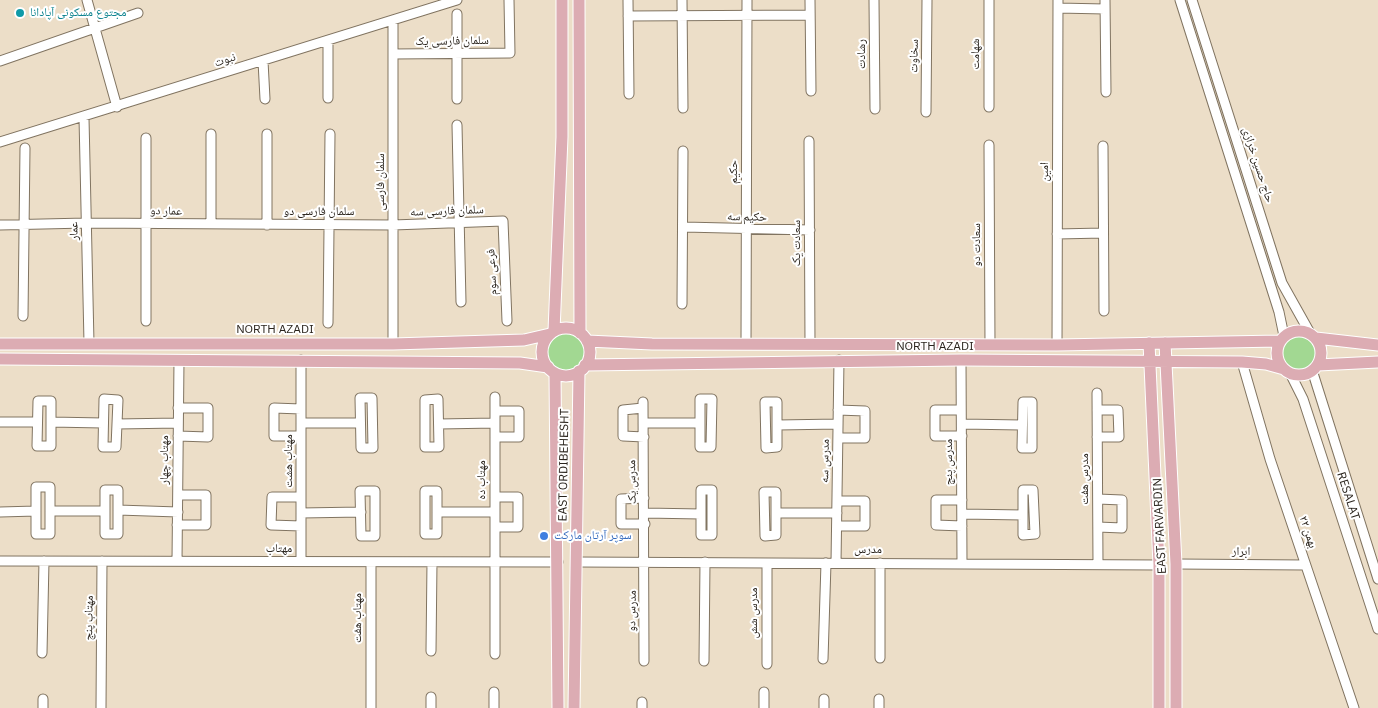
<!DOCTYPE html>
<meta charset="utf-8">
<style>
body{margin:0}
canvas{display:block;background:#ecdec8}
</style>
<canvas width="1378" height="708"></canvas>
<script>
const ctx = document.querySelector('canvas').getContext('2d');
ctx.lineJoin = 'round';
function fillPath(path, color) {
  ctx.fillStyle = color;
  ctx.fill(path, 'evenodd');
}
function poly(rows) {
  const path = new Path2D();
  for (const r of rows) {
    if (r.length === 3) {
      path.moveTo(r[0] + r[2], r[1]);
      path.arc(r[0], r[1], r[2], 0, 2 * Math.PI);
      continue;
    }
    path.moveTo(r[0], r[1]);
    for (let i = 2; i < r.length; i += 2) path.lineTo(r[i], r[i + 1]);
  }
  return path;
}
function stroke(path, color, width, dash) {
  ctx.strokeStyle = color;
  ctx.lineWidth = width;
  ctx.lineCap = dash ? 'butt' : 'round';
  ctx.setLineDash(dash || []);
  ctx.stroke(path);
}
function label(font, color, halo, rows, align = 'center') {
  ctx.font = font + ' "IBM Plex Sans","Noto Naskh Arabic",sans-serif';
  ctx.lineWidth = 4;
  ctx.setLineDash([]);
  ctx.textBaseline = 'middle';
  ctx.strokeStyle = halo;
  ctx.fillStyle = color;
  for (const [text, x, y, turn = 0] of rows) {
    ctx.save();
    ctx.translate(x, y);
    ctx.rotate((+turn || 0) * Math.PI / 180);
    ctx.textAlign = isNaN(turn) ? turn : align;
    if (halo) ctx.strokeText(text, 0, 0);
    ctx.fillText(text, 0, 0);
    ctx.restore();
  }
}
fillPath(poly([
 [566,352,19],
 [1299,353,17]
]), '#a2d892');
const minor = poly([
 [87,0,117,107],
 [628,0,629,94],
 [682,0,683,108],
 [810,0,811,91],
 [874,0,875,109],
 [1105,0,1106,92],
 [1180,0,1279,312,1284,336],
 [1192,0,1282,283,1310,333],
 [1058,8,1105,9],
 [628,16,810,15],
 [328,41,328,98],
 [393,54,510,53,509,0],
 [0,61,138,13],
 [263,61,265,99],
 [457,99,457,14],
 [989,107,989,0],
 [926,112,927,0],
 [84,118,89,343],
 [457,125,461,302],
 [146,138,146,321],
 [809,141,810,344],
 [0,142,457,0],
 [989,145,990,345],
 [1103,146,1104,311],
 [211,224,211,134],
 [0,225,86,223,393,225,503,221,507,321],
 [267,225,267,134],
 [684,227,810,230],
 [1057,234,1103,233],
 [682,304,683,151],
 [23,316,25,148],
 [328,323,330,134],
 [393,344,393,20],
 [746,344,747,0],
 [1057,345,1058,0],
 [961,360,962,563],
 [1242,362,1270,459,1354,708],
 [1312,370,1378,579],
 [1290,373,1303,399,1378,629],
 [1097,393,1098,564],
 [360,398,372,398,373,448,361,448,360,398],
 [104,399,118,400,116,447,103,447,104,399],
 [438,399,439,447,425,447,425,400,438,399],
 [700,399,712,399,711,447,700,447,700,399],
 [38,401,51,401,51,446,37,446,38,401],
 [643,402,644,661],
 [765,402,777,402,777,447,766,448,765,402],
 [1023,402,1032,402,1032,448,1022,448,1023,402],
 [643,408,623,410,623,436,644,437],
 [961,410,935,410,935,436,962,436],
 [1097,410,1118,410,1119,437,1097,437],
 [0,422,37,422],
 [51,422,103,423],
 [301,423,360,423],
 [643,423,700,423],
 [117,424,178,423],
 [439,424,495,423],
 [962,424,1021,425],
 [778,425,838,424],
 [178,436,208,437,208,408,178,408],
 [301,436,274,436,274,408,301,409],
 [495,437,519,437,519,411,495,411],
 [838,438,865,438,865,411,838,410],
 [36,487,50,487,50,534,36,534,36,487],
 [105,490,118,490,118,534,105,534,105,490],
 [701,490,712,490,712,535,701,535,701,490],
 [1023,490,1033,490,1035,534,1023,535,1023,490],
 [360,491,375,491,375,536,361,536,360,491],
 [425,491,437,491,437,534,425,534,425,491],
 [764,492,776,492,776,535,765,536,764,492],
 [644,498,621,499,621,524,645,524],
 [1098,499,1122,500,1122,528,1098,527],
 [962,500,936,500,936,525,962,526],
 [118,510,178,512],
 [50,511,105,511],
 [0,512,36,511],
 [437,512,495,512],
 [301,513,361,512],
 [645,513,701,514],
 [777,513,837,513],
 [962,514,1023,515],
 [177,525,206,525,206,495,178,495],
 [301,526,271,525,272,497,301,497],
 [837,526,865,526,865,501,837,501],
 [495,527,518,527,518,497,495,497],
 [0,561,558,562],
 [177,561,179,360],
 [301,561,301,360],
 [371,562,371,708],
 [577,562,1159,565],
 [836,563,839,360],
 [1176,564,1305,565],
 [431,651,432,562],
 [42,653,44,561],
 [495,654,495,397],
 [880,658,880,563],
 [823,659,826,563],
 [704,661,705,562],
 [767,664,767,563],
 [494,692,494,708],
 [824,699,824,708],
 [43,708,43,699],
 [101,708,102,561],
 [431,708,431,697],
 [642,708,642,702],
 [764,708,764,692],
 [879,708,879,699]
]);
const major = poly([
 [579,0,580,333],
 [566,352,24],
 [554,331,562,137,562,0],
 [1299,353,22],
 [1316,338,1378,345],
 [587,341,652,344,1057,345,1280,341],
 [1149,343,1159,565,1159,708],
 [1165,343,1176,564,1176,708],
 [0,344,393,344,524,340,550,334],
 [0,359,520,363,548,367],
 [585,365,961,360,1242,362,1266,364,1284,369],
 [1318,365,1378,362],
 [555,373,558,708],
 [574,708,579,371]
]);
stroke(minor, '#817461', 11);
stroke(major, '#fff', 13);
stroke(minor, '#fff', 9);
stroke(major, '#dcacb3', 11);
for (const [x, y, r, color] of [
 [20,13,5,"#0f9aa8"],
 [544,536,5,"#3f7fe0"]
]) {
  const dot = new Path2D();
  dot.arc(x, y, r, 0, 2 * Math.PI);
  ctx.fillStyle = color;
  ctx.fill(dot);
  stroke(dot, '#fff', 2);
}
label('12px', '#0d838f', '#fff', [
 ["مجتوع مسکونی آپادانا",30,13]
], 'left');
label('12px', '#2a241d', '#fff', [
 ["سلمان فارسی یک",452,41,-1],
 ["رشادت",862,54,-90],
 ["شهامت",976,54,-90],
 ["سخاوت",914,56,-89],
 ["نبوت",225,60,-18],
 ["حاج حسین خرازی",1258,165,72],
 ["حکیم",734,172,-90],
 ["امین",1045,172,-90],
 ["سلمان فارسی",381,182,-90],
 ["عمار دو",166,211,1],
 ["سلمان فارسی سه",447,211,-2],
 ["سلمان فارسی دو",319,212],
 ["حکیم سه",747,217,1],
 ["عمار",74,231,-91],
 ["سعادت یک",797,243,-90],
 ["سعادت دو",977,245,-90],
 ["فرعی سوم",492,272,-93],
 ["NORTH AZADI",275,330],
 ["NORTH AZADI",935,347],
 ["مهتاب چهار",165,460,-90],
 ["مهتاب هشت",289,461,-90],
 ["مدرس سه",825,461,-89],
 ["مدرس پنج",949,462,-90],
 ["EAST ORDIBEHESHT",564,465,-89],
 ["مدرس هفت",1085,479,-90],
 ["مهتاب ده",482,480,-90],
 ["مدرس یک",632,482,-91],
 ["RESALAT",1348,496,72],
 ["EAST FARVARDIN",1160,526,-93],
 ["۲۲ بهمن",1308,532,72],
 ["مهتاب",279,549],
 ["مدرس",868,550],
 ["ابرار",1241,552],
 ["مدرس دو",632,611,-89],
 ["مدرس شش",754,613,-90],
 ["مهتاب پنج",89,618,-89],
 ["مهتاب هفت",358,618,-90]
]);
label('12px', '#366cbe', '#fff', [
 ["سوپر آرتان مارکت",554,536]
], 'left');
</script>
